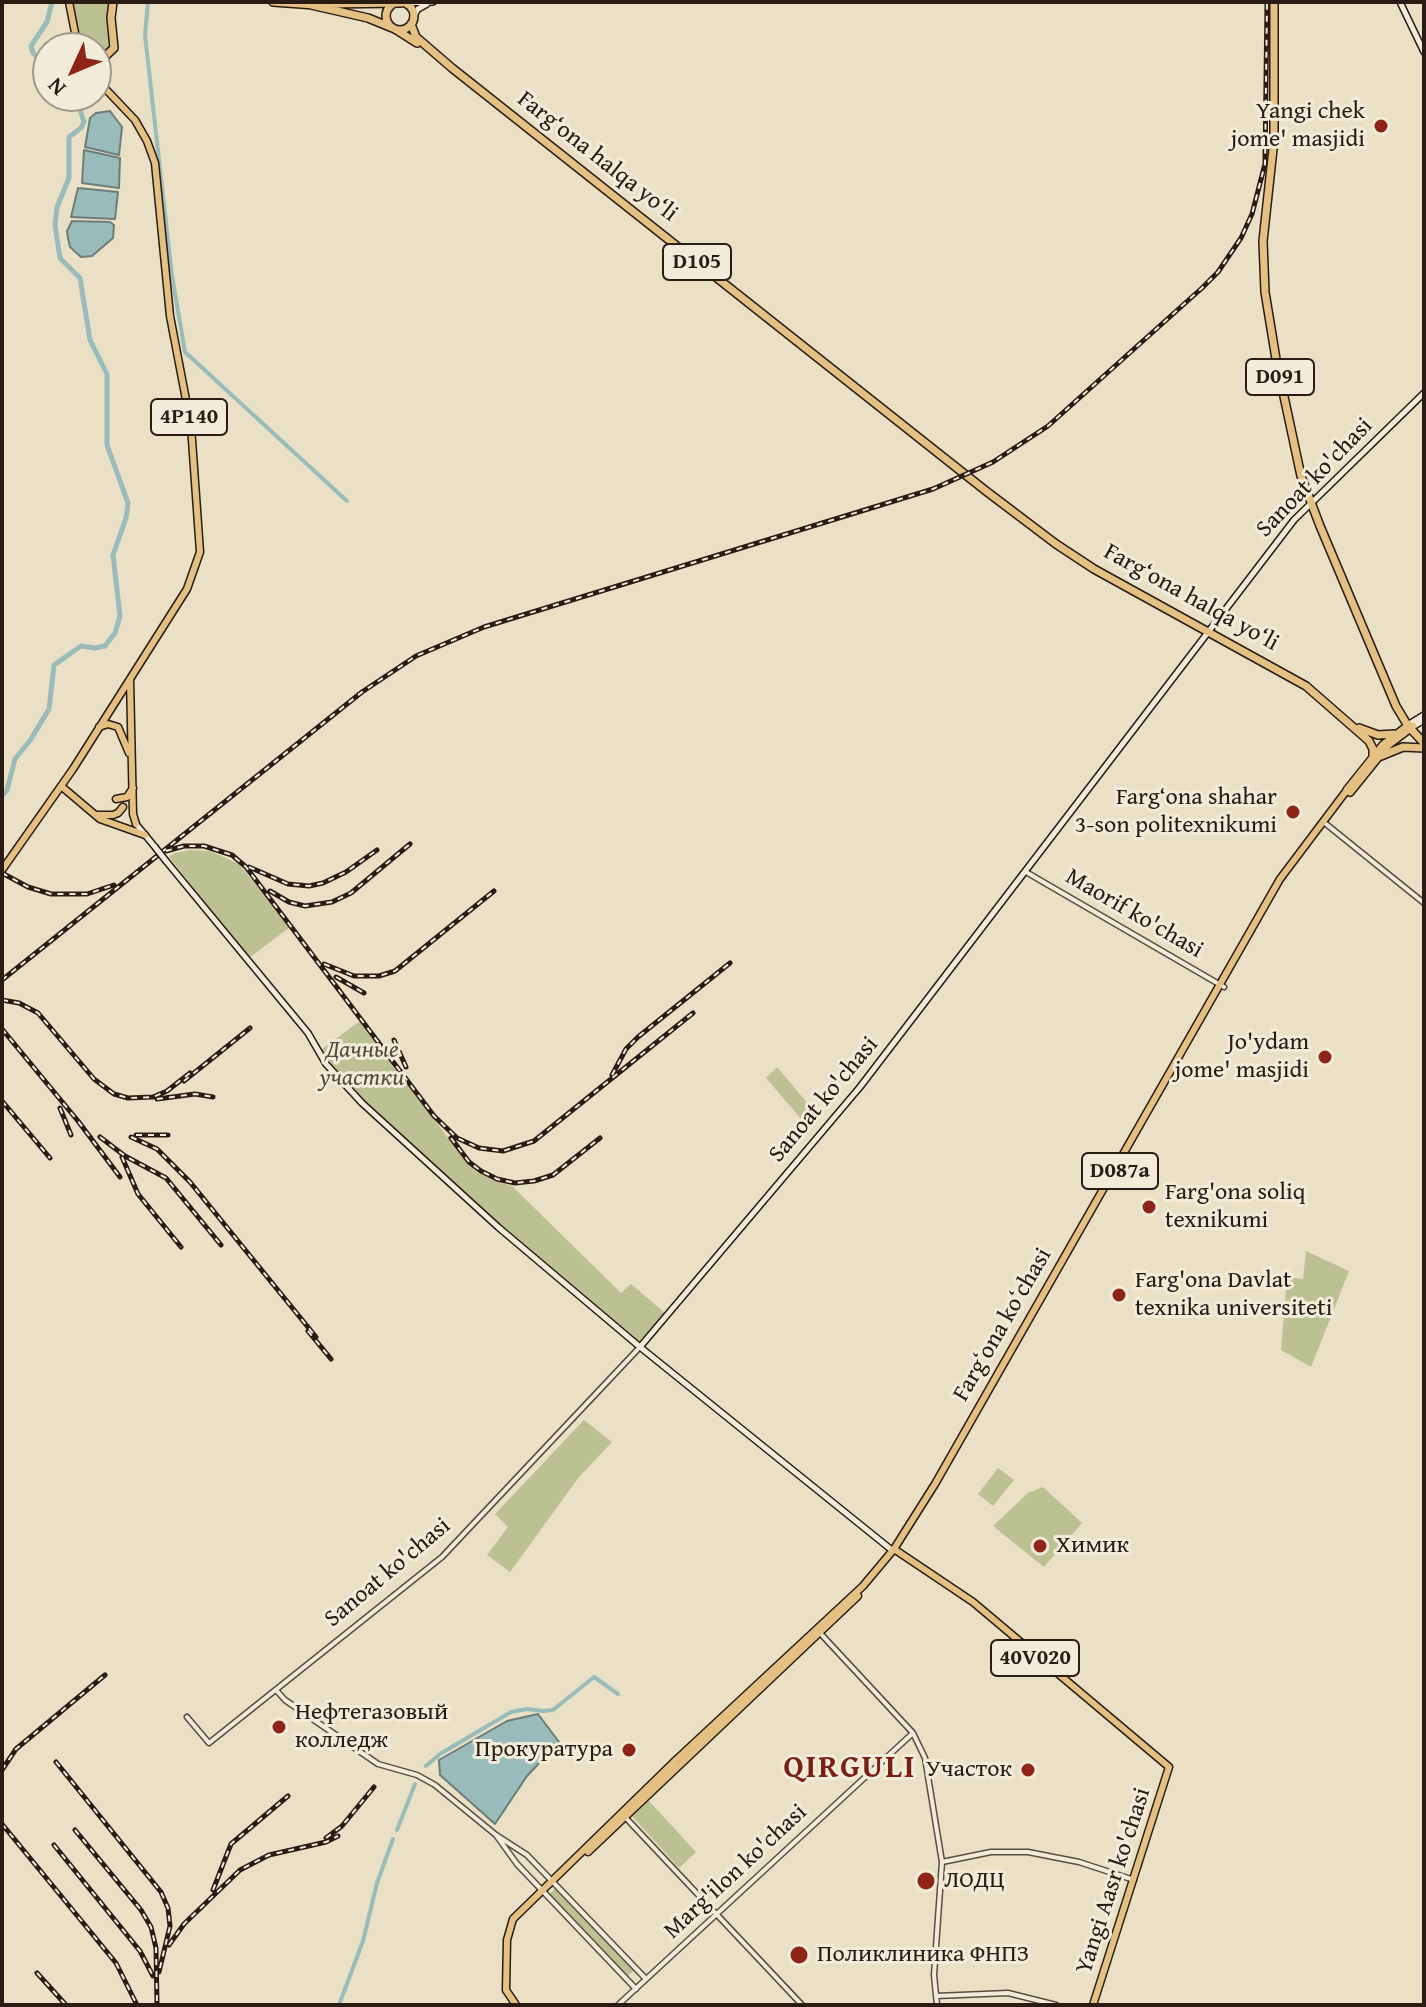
<!DOCTYPE html>
<meta charset="utf-8">
<style>
body{margin:0}
#map{position:relative;width:1426px;height:2007px;overflow:hidden;background:#e9e0c6;font-family:"Gentium Book Plus",serif}
canvas{display:block}
.frame{position:absolute;inset:0;border:4px solid #2a1c14;pointer-events:none}
.north{position:absolute;left:32px;top:32px;width:80px;height:80px;box-sizing:border-box;background:#f1ebda;border:2px solid #a1988b;border-radius:50%;rotate:226deg;font-size:22px;font-weight:700;line-height:32px;text-align:center;color:#2a1c14}
.north::after{content:'';display:block;margin:auto;width:28px;height:36px;background:#8f2418;clip-path:polygon(50% 0,100% 100%,50% 72%,0 100%)}
</style>
<div id="map">
<canvas width="1426" height="2007"></canvas>
<div class="frame"></div>
<div class="north">N</div>
</div>
<script>
const ctx = document.querySelector('canvas').getContext('2d');
ctx.lineJoin = 'round';
function fillPath(path, color) {
  ctx.fillStyle = color;
  ctx.fill(path, 'evenodd');
}
function poly(rows) {
  const path = new Path2D();
  for (const r of rows) {
    if (r.length === 3) {
      path.moveTo(r[0] + r[2], r[1]);
      path.arc(r[0], r[1], r[2], 0, 2 * Math.PI);
      continue;
    }
    path.moveTo(r[0], r[1]);
    for (let i = 2; i < r.length; i += 2) path.lineTo(r[i], r[i + 1]);
  }
  return path;
}
function stroke(path, color, width, dash) {
  ctx.strokeStyle = color;
  ctx.lineWidth = width;
  ctx.lineCap = dash ? 'butt' : 'round';
  ctx.setLineDash(dash || []);
  ctx.stroke(path);
}
function label(font, color, halo, rows, align = 'center') {
  ctx.font = font + ' "Gentium Book Plus",serif';
  ctx.lineWidth = 6;
  ctx.setLineDash([]);
  ctx.textBaseline = 'middle';
  ctx.strokeStyle = halo;
  ctx.fillStyle = color;
  for (const [text, x, y, turn = 0] of rows) {
    ctx.save();
    ctx.translate(x, y);
    ctx.rotate((+turn || 0) * Math.PI / 180);
    ctx.textAlign = isNaN(turn) ? turn : align;
    if (halo) ctx.strokeText(text, 0, 0);
    ctx.fillText(text, 0, 0);
    ctx.restore();
  }
}
fillPath(poly([
 [72,2,110,2,108,16,111,47,99,60,96,60,96,48,81,48],
 [189,850,210,851,239,864,290,927,249,958,169,857,175,853],
 [360,1021,452,1143,476,1171,492,1180,512,1186,621,1293,631,1284,665,1313,639,1342,480,1211,351,1090,321,1050],
 [777,1067,819,1117,808,1127,766,1078],
 [1306,1251,1349,1271,1311,1367,1281,1350,1287,1277,1303,1279],
 [584,1420,612,1442,579,1477,510,1572,487,1555,508,1527,495,1514],
 [998,1468,1014,1480,993,1506,978,1494],
 [1043,1487,1082,1523,1044,1567,993,1526,1028,1493],
 [648,1800,696,1852,679,1868,631,1815],
 [558,1886,636,1968,626,1978,547,1896]
]), '#bbc192');
const water = poly([
 [110,111,122,127,119,155,85,147,90,118,96,113,110,111],
 [84,150,120,158,119,188,82,183,84,150],
 [78,188,118,192,115,219,71,217,78,188],
 [72,221,110,222,114,225,113,238,92,256,81,257,70,247,68,238,67,231,72,221],
 [538,1714,559,1742,527,1776,495,1824,440,1775,439,1760,507,1721,538,1714]
]);
fillPath(water, '#99bcbb');
stroke(water, '#6d7c78', 2);
stroke(poly([
 [148,2,145,35,172,276,185,352,347,501],
 [426,1766,440,1754,511,1712,527,1709,543,1711,553,1710,594,1677,618,1694],
 [397,1830,415,1784],
 [339,2005,363,1941,377,1883,393,1839]
]), '#99bcbb', 4);
stroke(poly([
 [48,69,33,53,31,46,47,22,52,2],
 [2,796,7,790,15,759,31,739,49,709,54,665,81,646,95,648,105,646,115,633,120,616,113,555,126,518,128,503,107,445,107,374,90,340,80,278,60,258,55,225,57,207,69,178,69,137,81,128,84,122,80,110,69,96]
]), '#99bcbb', 5);
const tertiary = poly([
 [1326,824,1424,903],
 [1026,872,1224,987],
 [820,1633,913,1733,925,1758,942,1862,934,1975,937,2005],
 [276,1690,285,1700,378,1764,417,1775,435,1785,496,1835],
 [187,1717,209,1743,442,1557,640,1347],
 [625,1817,802,2005],
 [942,1862,991,1852,1028,1852,1079,1862,1134,1880],
 [636,1989,517,1864,496,1835,527,1855,646,1979],
 [936,1996,1008,1993,1056,2005],
 [618,2005,913,1733]
]);
const secondary = poly([
 [1400,2,1424,52],
 [401,3,433,2],
 [413,17,418,9,427,4],
 [1411,723,1424,715],
 [1414,726,1424,720],
 [136,824,155,847],
 [166,861,308,1033,326,1064,362,1103,498,1227,640,1347,893,1551],
 [640,1347,860,1087,1294,520,1424,393]
]);
const primary = poly([
 [69,2,78,48],
 [130,679,133,814,136,824],
 [99,727,108,724,118,727,129,753],
 [61,786,100,819,145,835],
 [116,799,127,797,133,788],
 [96,815,113,815,118,813,123,807],
 [2,870,73,769,187,589,200,552,191,426,170,316,155,163,147,141,135,120,98,81],
 [894,1549,973,1602,1169,1767,1093,2005],
 [588,1852,858,1596],
 [516,2005,506,1990,507,1940,513,1919,676,1760,863,1586,894,1549,935,1484,1280,879,1347,790]
]);
const trunk = poly([
 [273,2,315,5],
 [1274,2,1274,140,1263,241,1265,292,1276,359,1301,476,1320,526,1396,706,1408,726,1424,743],
 [400,16,14],
 [327,4,401,3],
 [311,5,368,18,395,29,417,43],
 [411,24,416,37,452,68,986,491,1056,544,1094,569,1306,686,1369,741,1373,749,1373,757],
 [96,65,114,48,111,18,113,2],
 [100,82,97,72,100,62],
 [1409,725,1383,745,1347,790,1350,792,1388,745,1413,726],
 [1359,728,1378,735,1394,734],
 [1381,756,1403,747,1424,748]
]);
stroke(tertiary, '#5a4d40', 7);
stroke(secondary, '#2a1c14', 8);
stroke(primary, '#2a1c14', 9);
stroke(trunk, '#2a1c14', 10);
stroke(tertiary, '#f1ebda', 4);
stroke(secondary, '#f1ebda', 5);
stroke(primary, '#e4c083', 6);
stroke(trunk, '#e4c083', 7);
const rail = poly([
 [166,851,184,846,204,846,232,855,246,867,434,1116,457,1138,479,1148,503,1151,534,1141,693,1013],
 [249,867,288,884,309,886,323,883,346,872,377,850],
 [2,873,28,887,51,894,87,894,114,885],
 [270,891,289,902,305,906,332,902,351,893,410,844],
 [324,964,354,976,379,976,395,971,494,891],
 [336,977,364,993],
 [2,980,362,692,416,656,484,627,933,489,993,462,1048,426,1202,288,1218,272,1241,238,1252,214,1265,164,1267,2],
 [2,1000,19,1003,38,1013,94,1079,114,1094,128,1098,153,1097,167,1091,190,1073],
 [2,1029,78,1121,120,1177],
 [394,1040,406,1067],
 [612,1075,626,1049,638,1037,730,963],
 [184,1081,250,1028],
 [157,1099,195,1094,213,1097],
 [2,1101,50,1158],
 [60,1108,71,1135],
 [136,1135,168,1135],
 [100,1137,125,1156,166,1178,221,1245],
 [131,1137,157,1149,190,1182,316,1337],
 [451,1138,469,1162,481,1171,497,1179,515,1183,534,1181,553,1175,600,1138],
 [122,1157,138,1194,181,1247],
 [308,1331,331,1359],
 [56,1762,161,1892,168,1908,170,1926,159,1972],
 [2,1770,16,1749,105,1675],
 [2,1824,116,1963,137,2005],
 [75,1830,141,1910,151,1927,156,1948,157,2005],
 [326,1838,342,1826,374,1787],
 [54,1845,140,1951,153,1976],
 [213,1890,231,1844,288,1796],
 [169,1945,184,1924,240,1870,269,1855,326,1842,338,1836],
 [37,1973,66,2005]
]);
stroke(rail, '#2a1c14', 5);
stroke(rail, '#f1ebda', 2, [6]);
const secondaryBridge = poly([
 [155,847,166,861]
]);
stroke(secondaryBridge, '#2a1c14', 8, []);
stroke(secondaryBridge, '#f1ebda', 5);
for (const [x, y, r, color] of [
 [1381,126,8,"#8f2418"],
 [1293,812,8,"#8f2418"],
 [1325,1057,8,"#8f2418"],
 [1149,1207,8,"#8f2418"],
 [1119,1295,8,"#8f2418"],
 [1040,1546,8,"#8f2418"],
 [279,1727,8,"#8f2418"],
 [629,1750,8,"#8f2418"],
 [1028,1770,8,"#8f2418"],
 [926,1881,10,"#8f2418"],
 [799,1955,10,"#8f2418"]
]) {
  const dot = new Path2D();
  dot.arc(x, y, r, 0, 2 * Math.PI);
  ctx.fillStyle = color;
  ctx.fill(dot);
  stroke(dot, '#f1ebda', 3);
}
for (const [x, y, w] of [
 [697,262,68],
 [1280,377,68],
 [189,417,76],
 [1120,1171,76],
 [1035,1658,88]
]) {
  const box = new Path2D();
  box.roundRect(x - w / 2, y - 18, w, 36, 6);
  ctx.fillStyle = '#f1ebda';
  ctx.fill(box);
  stroke(box, '#2a1c14', 2);
}
label('bold 22px', '#2a1c14', null, [
 ["D105",697,262],
 ["D091",1280,377],
 ["4P140",189,417],
 ["D087a",1120,1171],
 ["40V020",1035,1658]
]);
label('24px', '#2a1c14', '#f1ebda', [
 ["Yangi chek",1365,112,"right"],
 ["jome' masjidi",1365,140,"right"],
 ["Farg‘ona shahar",1277,798,"right"],
 ["3-son politexnikumi",1277,826,"right"],
 ["Jo'ydam",1309,1043,"right"],
 ["jome' masjidi",1309,1071,"right"],
 ["Farg'ona soliq",1165,1193],
 ["texnikumi",1165,1221],
 ["Farg'ona Davlat",1135,1281],
 ["texnika universiteti",1135,1309],
 ["Химик",1056,1546],
 ["Нефтегазовый",295,1713],
 ["колледж",295,1741],
 ["Прокуратура",613,1750,"right"],
 ["Участок",1012,1770,"right"],
 ["ЛОДЦ",944,1881],
 ["Поликлиника ФНПЗ",817,1955]
], 'left');
label('24px', '#2a1c14', '#f1ebda', [
 ["Farg‘ona halqa yo‘li",597,157,38],
 ["Sanoat ko'chasi",1315,478,-46],
 ["Farg‘ona halqa yo‘li",1191,598,29],
 ["Maorif ko'chasi",1134,914,30],
 ["Sanoat ko'chasi",824,1100,-50],
 ["Fargʻona koʻchasi",1003,1325,-60],
 ["Sanoat ko'chasi",388,1573,-40],
 ["Marg'ilon ko'chasi",736,1872,-43],
 ["Yangi Aasr ko'chasi",1114,1881,-72]
]);
label('italic 24px', '#564e3a', '#f1ebda', [
 ["Дачные",362,1051],
 ["участки",362,1079]
]);
ctx.letterSpacing = '2px';
label('bold 32px', '#7a1f14', '#f1ebda', [
 ["QIRGULI",850,1769]
]);
ctx.letterSpacing = '0px';
</script>
